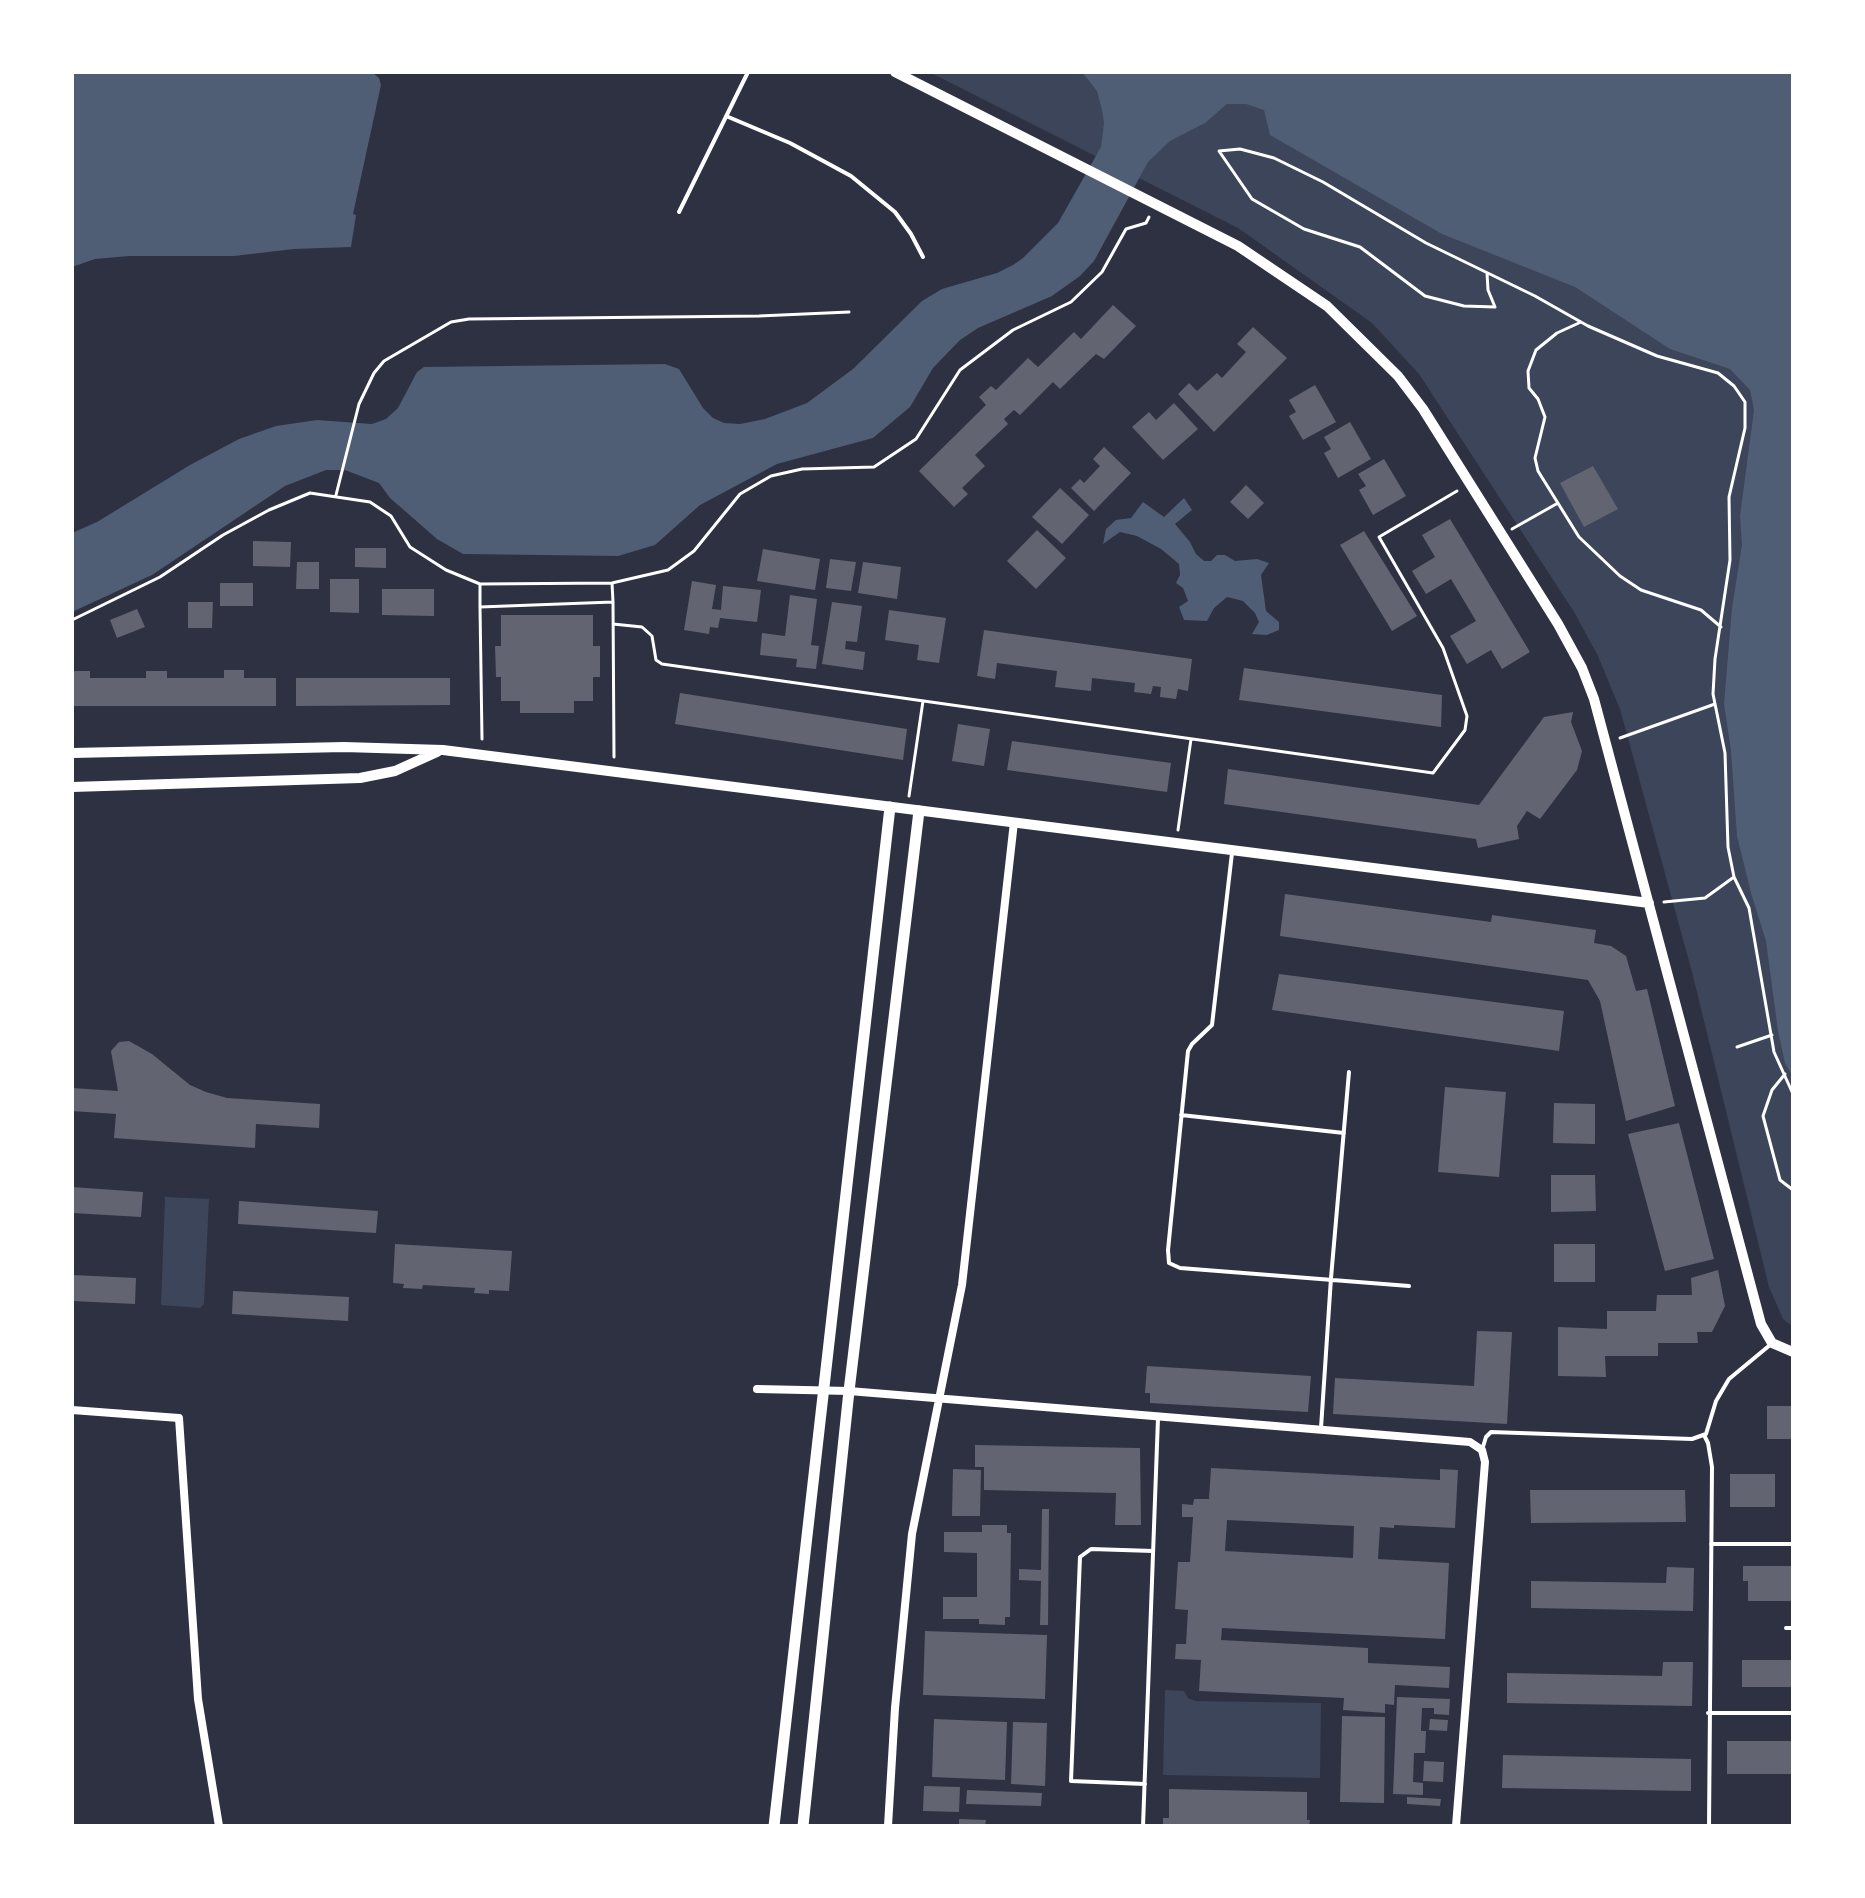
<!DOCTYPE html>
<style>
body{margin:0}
#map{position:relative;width:1865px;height:1898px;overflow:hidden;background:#2d3142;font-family:"IBM Plex Serif",serif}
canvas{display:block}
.frame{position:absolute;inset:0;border:74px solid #fff;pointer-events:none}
</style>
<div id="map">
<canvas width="1865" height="1898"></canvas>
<div class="frame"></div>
</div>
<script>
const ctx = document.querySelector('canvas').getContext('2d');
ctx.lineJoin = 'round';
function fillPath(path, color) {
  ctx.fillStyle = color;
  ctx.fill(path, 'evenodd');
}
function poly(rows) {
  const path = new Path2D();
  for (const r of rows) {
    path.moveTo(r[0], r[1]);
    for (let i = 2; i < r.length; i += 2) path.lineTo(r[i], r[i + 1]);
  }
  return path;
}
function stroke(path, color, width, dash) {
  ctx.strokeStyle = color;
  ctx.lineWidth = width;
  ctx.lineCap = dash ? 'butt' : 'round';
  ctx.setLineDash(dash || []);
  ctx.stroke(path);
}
fillPath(poly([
 [929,72,1793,72,1793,1327,1783,1319,1769,1287,1693,976,1620,709,1597,654,1574,612,1419,374,1372,323,1238,228],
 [165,1197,209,1199,204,1304,200,1308,161,1305],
 [1165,1690,1184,1691,1188,1698,1195,1701,1321,1703,1320,1778,1163,1775]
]), '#3c4559');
fillPath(poly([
 [72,72,372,72,379,78,381,85,353,214,356,215,351,247,294,249,234,256,129,256,95,259,72,267],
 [1082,72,1793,72,1793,1077,1785,1063,1778,1031,1766,941,1751,893,1737,836,1731,751,1724,704,1732,608,1742,545,1740,516,1754,410,1750,390,1730,369,1670,349,1575,287,1442,234,1270,135,1264,110,1246,104,1227,104,1205,123,1170,141,1148,162,1094,261,1080,276,1052,296,978,328,960,340,933,368,910,407,873,438,777,464,700,505,655,545,618,556,463,554,437,539,390,498,379,483,345,470,326,470,285,486,152,575,72,612,72,533,97,522,190,465,239,439,276,426,317,420,372,424,386,419,398,408,417,372,424,367,665,364,679,369,703,408,713,418,724,423,740,424,765,419,807,403,853,369,922,301,942,289,997,273,1013,265,1023,258,1058,223,1101,147,1104,123,1102,110,1097,91],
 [1184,498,1192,510,1175,524,1190,542,1196,554,1204,561,1211,561,1217,555,1225,555,1235,561,1257,559,1269,563,1261,575,1266,611,1279,622,1279,630,1267,635,1252,634,1259,622,1255,613,1243,601,1227,597,1214,608,1207,621,1184,620,1179,607,1188,601,1183,588,1176,583,1180,575,1179,564,1161,549,1137,536,1120,532,1103,544,1106,529,1116,520,1131,518,1143,502,1164,517]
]), '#4f5d75');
fillPath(poly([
 [1113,305,1136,326,1104,359,1096,354,1060,389,1053,382,1020,415,1014,410,1004,419,1008,424,975,455,985,466,962,488,968,494,954,507,919,471,986,405,979,397,991,386,996,390,1028,358,1038,367,1074,332,1081,339],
 [1253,327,1287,358,1214,432,1178,394,1189,383,1197,391,1217,373,1222,378,1246,352,1237,344],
 [1315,385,1336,422,1303,440,1289,416,1296,412,1289,400],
 [1174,403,1198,429,1163,460,1132,427,1149,412,1156,420],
 [1350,422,1371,459,1338,478,1324,453,1331,449,1324,437],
 [1104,447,1131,473,1094,511,1071,488,1080,479,1084,483,1100,466,1093,459],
 [1384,459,1406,496,1373,515,1359,490,1366,486,1358,474],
 [1593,466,1618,509,1584,527,1560,483],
 [1246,485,1264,503,1248,519,1230,502],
 [1060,488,1089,515,1062,544,1032,517],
 [1450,519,1530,652,1502,669,1491,650,1467,664,1450,636,1476,621,1451,579,1426,594,1412,571,1435,557,1422,535],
 [1037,530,1066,558,1036,589,1007,561],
 [1364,531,1417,616,1392,631,1340,545],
 [253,541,291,542,290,567,253,566],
 [355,548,386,548,386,568,355,567],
 [763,549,820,559,815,590,757,581],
 [830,559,856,562,851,591,826,588],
 [297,562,319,562,319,589,296,589],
 [863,562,901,567,897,599,858,593],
 [330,579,359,579,359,613,330,612],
 [692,581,716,585,712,609,721,610,723,586,761,590,757,622,720,618,718,628,710,627,709,634,684,630],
 [220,583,253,583,253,606,220,606],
 [382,589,434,589,434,616,382,615],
 [790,595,817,599,811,645,819,646,816,669,796,667,797,659,760,655,762,633,785,636],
 [188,602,213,602,212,628,188,628],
 [832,602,862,606,857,642,846,641,845,649,865,652,863,670,822,664],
 [137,609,145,627,117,638,110,620],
 [889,610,946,618,939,663,917,660,919,645,885,640],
 [501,615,593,615,593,646,600,646,600,677,593,677,593,701,574,701,574,713,520,713,520,701,501,701,501,677,496,677,495,646,501,646],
 [984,630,1192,659,1188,691,1178,689,1176,699,1160,697,1161,687,1153,686,1151,694,1134,692,1135,683,1092,678,1091,691,1055,687,1057,671,997,663,995,679,977,676],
 [1244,668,1442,695,1441,727,1239,700],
 [224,670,244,670,244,678,276,678,276,706,72,706,72,671,90,671,90,678,146,678,146,671,167,671,167,678,224,678],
 [296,678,450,678,450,705,296,706],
 [680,693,907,729,903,760,675,724],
 [1573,712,1571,722,1582,751,1577,770,1540,819,1527,811,1517,826,1519,839,1478,848,1476,839,1224,804,1228,769,1479,805,1544,717],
 [958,724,990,729,984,766,952,761],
 [1012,741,1171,763,1167,792,1007,770],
 [1285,894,1491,922,1492,915,1596,930,1594,943,1611,946,1626,956,1636,991,1647,989,1675,1106,1626,1121,1600,1001,1588,980,1280,936],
 [1279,974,1564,1011,1559,1051,1272,1010],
 [129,1041,152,1054,190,1085,206,1092,227,1098,320,1104,319,1128,256,1124,255,1148,114,1138,116,1114,72,1111,72,1088,118,1091,111,1051,119,1042],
 [1445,1087,1506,1092,1499,1177,1438,1172],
 [1554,1103,1595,1104,1595,1144,1553,1143],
 [1679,1123,1714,1259,1665,1271,1628,1134],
 [1551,1175,1595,1175,1596,1211,1551,1212],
 [72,1187,143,1192,141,1217,72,1213],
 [239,1201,378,1211,376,1233,238,1224],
 [395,1244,512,1251,509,1291,489,1290,489,1294,474,1293,475,1288,423,1285,422,1289,403,1288,404,1284,393,1283],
 [1554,1244,1595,1244,1595,1282,1554,1282],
 [1718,1270,1725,1306,1712,1332,1697,1332,1698,1343,1658,1343,1658,1356,1605,1356,1606,1377,1558,1376,1558,1327,1607,1329,1607,1311,1656,1311,1657,1295,1692,1295,1691,1278],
 [72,1275,136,1278,135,1304,72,1301],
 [233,1291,349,1297,348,1321,232,1314],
 [1477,1331,1512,1332,1507,1424,1333,1414,1335,1378,1474,1386],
 [1147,1366,1311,1376,1308,1412,1150,1403,1150,1393,1145,1393],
 [1767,1406,1793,1406,1793,1439,1767,1439],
 [975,1445,1140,1448,1141,1525,1115,1525,1116,1493,984,1490,984,1467,975,1467],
 [1211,1468,1440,1480,1440,1469,1458,1470,1455,1528,1394,1525,1394,1528,1380,1527,1378,1559,1449,1563,1445,1639,1222,1628,1221,1640,1368,1648,1368,1663,1450,1667,1449,1688,1395,1685,1394,1705,1385,1704,1385,1713,1343,1710,1344,1698,1199,1691,1201,1660,1175,1659,1176,1644,1186,1644,1188,1610,1175,1609,1178,1562,1190,1562,1193,1517,1182,1517,1182,1504,1193,1505,1194,1499,1209,1499],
 [1227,1520,1354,1526,1353,1558,1225,1551],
 [953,1469,981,1470,980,1516,952,1516],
 [1730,1474,1775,1474,1775,1507,1730,1507],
 [1530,1490,1685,1490,1686,1522,1531,1523],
 [1042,1509,1049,1509,1048,1625,1040,1625,1041,1581,1019,1580,1019,1569,1041,1570],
 [982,1525,1007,1525,1007,1533,1011,1533,1010,1617,1005,1617,1005,1625,979,1624,979,1619,943,1619,943,1597,977,1597,977,1553,944,1552,944,1532,982,1532],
 [1743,1566,1793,1566,1793,1601,1748,1601,1748,1581,1743,1581],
 [1667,1567,1694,1568,1693,1611,1531,1608,1531,1581,1666,1583],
 [925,1631,1047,1635,1045,1699,923,1695],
 [1742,1660,1793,1660,1793,1687,1742,1687],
 [1663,1662,1693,1662,1692,1706,1507,1703,1507,1673,1662,1676],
 [1397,1697,1450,1699,1449,1715,1434,1714,1434,1708,1422,1708,1421,1731,1426,1731,1425,1753,1414,1753,1413,1782,1423,1783,1423,1795,1393,1794],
 [1342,1716,1385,1717,1384,1803,1340,1802],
 [934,1719,1007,1722,1005,1780,932,1777],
 [1430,1719,1448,1720,1447,1731,1429,1730],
 [1013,1722,1047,1723,1045,1786,1011,1784],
 [1727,1741,1793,1741,1793,1774,1727,1774],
 [1503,1755,1691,1759,1691,1791,1502,1788],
 [1424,1761,1444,1762,1443,1782,1423,1781],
 [924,1786,960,1787,959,1812,923,1811],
 [1169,1789,1307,1792,1307,1820,1310,1820,1309,1826,1163,1826,1163,1818,1169,1818],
 [967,1790,1042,1793,1041,1806,966,1804],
 [1407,1797,1441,1799,1440,1806,1407,1804],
 [959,1819,986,1820,985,1826,959,1826]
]), '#626471');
stroke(poly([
 [1487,273,1488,290,1495,307,1464,306,1425,296,1360,247,1304,229,1252,199,1219,151,1240,149,1274,158,1323,182,1426,243,1535,296,1588,326,1657,356,1718,373,1734,386,1745,402,1745,428,1729,497,1730,560,1715,659,1713,694,1725,753,1728,847,1734,877,1749,908,1774,1052,1793,1094],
 [1581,322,1557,333,1536,350,1528,371,1529,388,1538,399,1545,417,1535,458,1538,471,1579,537,1620,576,1641,590,1701,610,1721,627],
 [336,495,359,404,374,373,384,361,451,322,469,319,759,316,849,312],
 [1512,529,1558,503],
 [612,583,613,602],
 [480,607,480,584],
 [72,620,160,577,223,535,269,510,310,493,370,502,391,516,410,547,446,570,480,584,612,583,668,570,694,551,740,494,771,476,802,469,874,467,916,439,960,370,1013,330,1071,302,1102,272,1126,229,1146,223,1149,217],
 [613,624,642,627,652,636,656,660,662,664,1433,773,1465,730,1467,716,1443,648,1379,537,1457,491],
 [1620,738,1715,704],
 [482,739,480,607,613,602,614,757],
 [909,796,923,701],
 [1178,830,1191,739],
 [1664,902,1705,898,1734,877],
 [1737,1047,1772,1035],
 [1785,1074,1772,1090,1763,1116,1780,1180,1793,1190]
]), '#fff', 3);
stroke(poly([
 [726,116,790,143,851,176,895,212,911,234,923,257],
 [679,212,748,72],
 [1232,853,1212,1025,1192,1044,1188,1051,1168,1250,1169,1263,1180,1268,1409,1286],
 [1181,1115,1344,1133],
 [1321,1428,1331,1278,1349,1072],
 [1704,1435,1708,1443,1712,1467,1709,1826],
 [1482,1450,1486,1437,1491,1432,1692,1439,1706,1434,1716,1401,1729,1379,1770,1345],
 [1711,1544,1793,1544],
 [1786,1628,1793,1628],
 [1708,1713,1793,1713],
 [1145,1784,1071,1781,1080,1557,1091,1549,1153,1551],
 [1143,1826,1158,1418]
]), '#fff', 4);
stroke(poly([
 [757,1389,849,1391,1470,1442,1482,1450,1485,1462,1456,1826],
 [72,1410,179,1418,198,1699,219,1826],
 [888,1826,895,1708,912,1534,962,1285,1014,822]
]), '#fff', 8);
stroke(poly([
 [895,72,1238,246,1327,306,1398,376,1423,409,1558,624,1582,668,1594,699,1761,1324,1772,1343,1793,1352],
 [72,753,344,747,443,750,1649,903],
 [72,787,360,778,395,771,437,752]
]), '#fff', 10);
stroke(poly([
 [774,1826,890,807],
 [803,1826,849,1391,919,811]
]), '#fff', 11);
</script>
